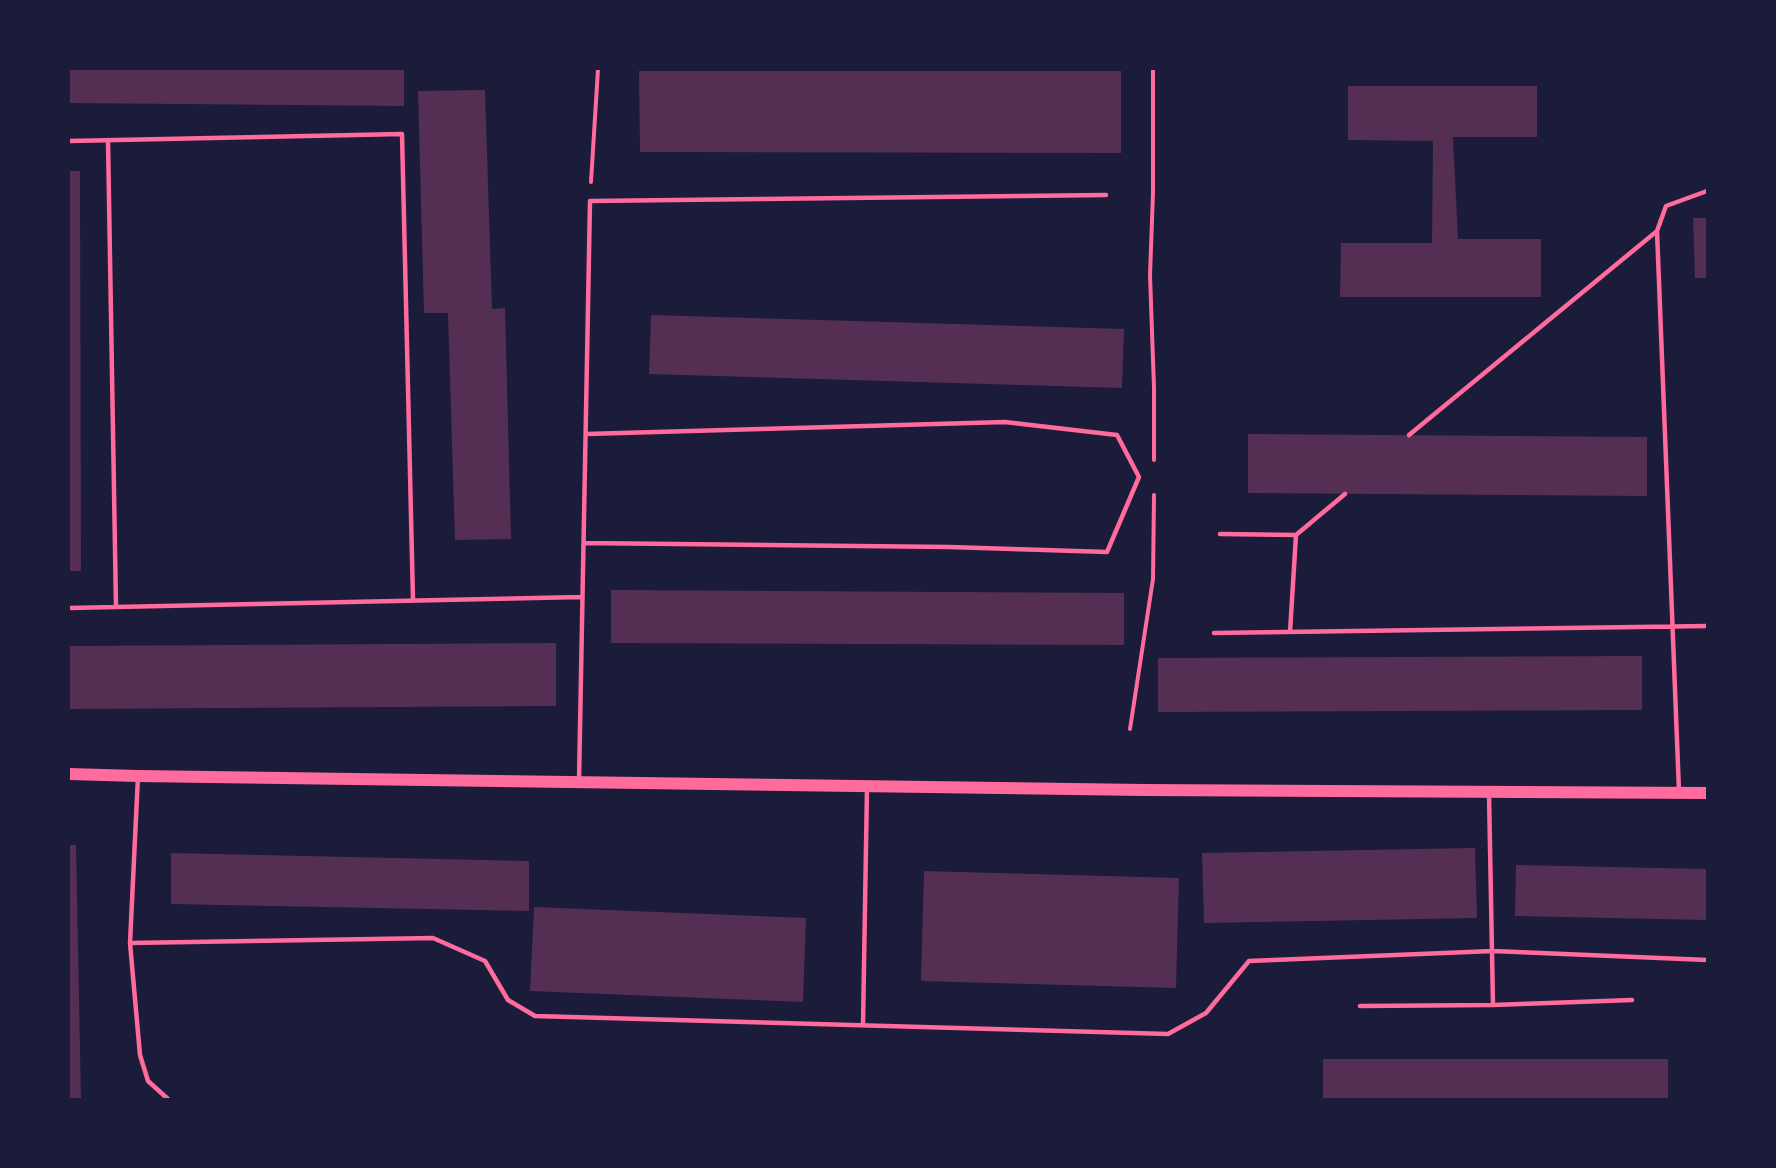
<!DOCTYPE html>
<style>
body{margin:0}
#map{position:relative;width:1776px;height:1168px;overflow:hidden;background:#1b1b3a;font-family:"IBM Plex Sans",sans-serif}
canvas{display:block}
.frame{position:absolute;inset:0;border:70px solid #1b1b3a;pointer-events:none}
</style>
<div id="map">
<canvas width="1776" height="1168"></canvas>
<div class="frame"></div>
</div>
<script>
const ctx = document.querySelector('canvas').getContext('2d');
ctx.lineJoin = 'round';
function fillPath(path, color) {
  ctx.fillStyle = color;
  ctx.fill(path, 'evenodd');
}
function poly(rows) {
  const path = new Path2D();
  for (const r of rows) {
    path.moveTo(r[0], r[1]);
    for (let i = 2; i < r.length; i += 2) path.lineTo(r[i], r[i + 1]);
  }
  return path;
}
function stroke(path, color, width, dash) {
  ctx.strokeStyle = color;
  ctx.lineWidth = width;
  ctx.lineCap = dash ? 'butt' : 'round';
  ctx.setLineDash(dash || []);
  ctx.stroke(path);
}
fillPath(poly([
 [69,69,404,69,404,106,69,103],
 [639,71,1121,71,1121,153,640,152],
 [1348,86,1537,86,1537,137,1453,137,1458,239,1541,239,1541,297,1340,297,1341,243,1432,243,1433,141,1348,140],
 [485,90,492,309,505,308,511,539,455,540,448,313,424,313,418,91],
 [69,171,80,171,81,571,69,571],
 [1693,218,1707,218,1707,278,1695,278],
 [651,315,1124,329,1122,388,649,374],
 [1248,434,1647,437,1647,496,1248,493],
 [611,590,1124,593,1124,645,611,643],
 [556,643,556,706,69,709,69,646],
 [1642,656,1642,710,1158,712,1158,658],
 [69,845,76,845,81,1099,69,1099],
 [1475,848,1477,918,1204,923,1202,853],
 [171,853,529,861,529,911,171,904],
 [1516,865,1707,869,1707,920,1515,916],
 [924,871,1179,878,1176,988,921,981],
 [534,907,806,918,803,1002,530,991],
 [1323,1059,1668,1059,1668,1099,1323,1099]
]), '#542f53');
stroke(poly([
 [1153,69,1153,193,1150,275,1154,388,1154,460],
 [591,182,598,69],
 [1130,729,1153,579,1154,495]
]), '#ff6b9d', 4);
stroke(poly([
 [108,140,116,607],
 [69,141,402,134,413,600],
 [1409,435,1657,231],
 [1220,534,1296,535,1345,494],
 [584,543,949,547,1107,552,1139,477,1117,435,1005,422,586,434],
 [69,608,582,597],
 [1290,632,1296,535],
 [1214,633,1707,626],
 [138,776,130,943,433,938,485,961,508,1000,535,1016,1168,1034,1206,1013,1249,961,1493,951,1707,960],
 [579,781,590,201,1106,195],
 [1679,791,1657,231,1666,206,1707,191],
 [1489,794,1493,1005,1632,1000],
 [130,943,140,1055,148,1081,168,1099],
 [1360,1006,1493,1005],
 [863,1025,867,788]
]), '#ff6b9d', 4.5);
stroke(poly([
 [69,774,138,776,1144,790,1707,793]
]), '#ff6b9d', 12);
</script>
